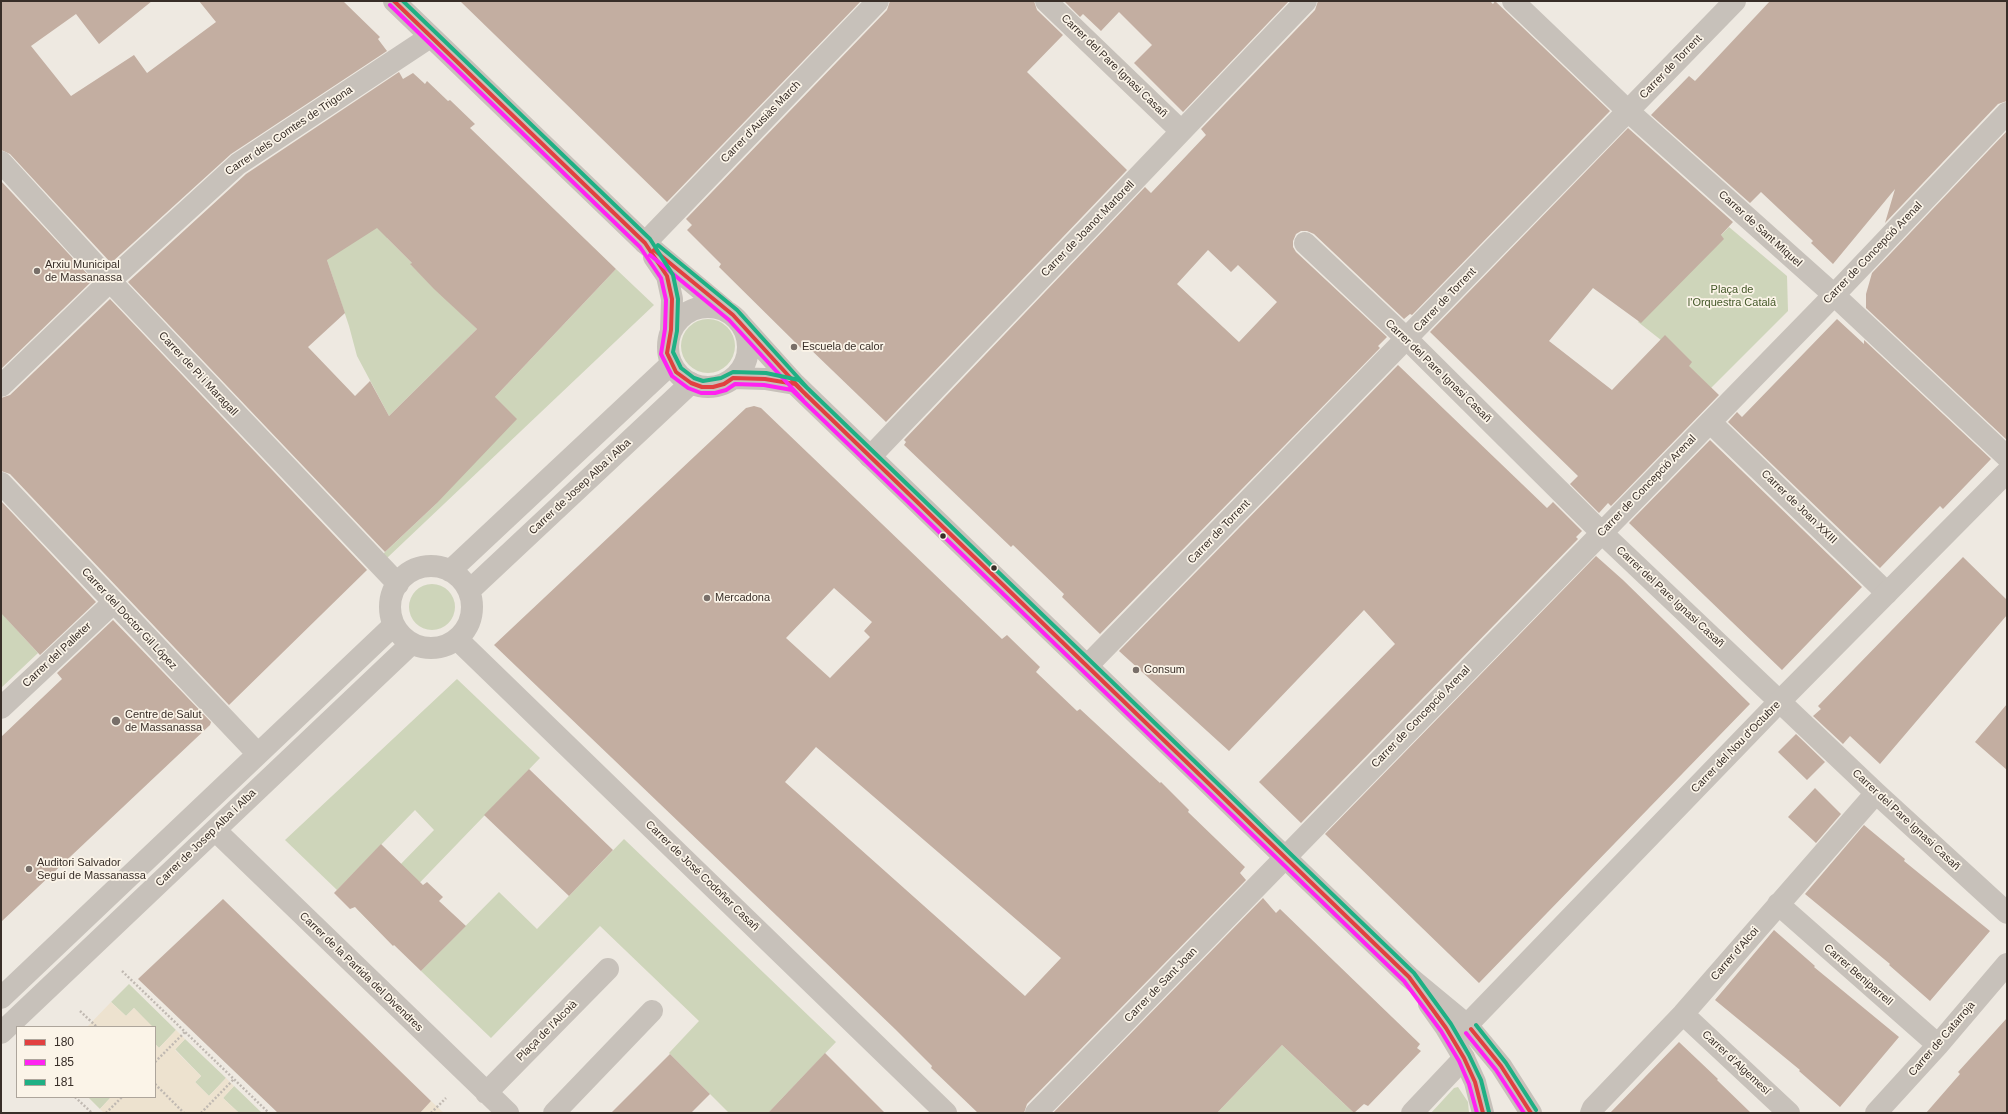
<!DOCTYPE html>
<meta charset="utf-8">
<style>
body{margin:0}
#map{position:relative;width:2008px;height:1114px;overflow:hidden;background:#eee9e1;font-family:Helvetica,sans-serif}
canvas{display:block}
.frame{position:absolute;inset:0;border:2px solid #382e28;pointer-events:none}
.legend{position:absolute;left:16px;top:1026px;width:140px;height:72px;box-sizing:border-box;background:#fbf4e8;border:1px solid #ada59b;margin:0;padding:5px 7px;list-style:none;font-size:12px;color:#382e28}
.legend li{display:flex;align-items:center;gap:8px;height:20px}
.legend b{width:20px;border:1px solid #ada59b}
</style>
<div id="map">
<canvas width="2008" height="1114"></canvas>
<div class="frame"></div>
<ul class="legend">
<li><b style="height:5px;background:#e24040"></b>180</li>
<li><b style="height:5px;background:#ff22f1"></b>185</li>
<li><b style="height:5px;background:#1fb084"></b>181</li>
</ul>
</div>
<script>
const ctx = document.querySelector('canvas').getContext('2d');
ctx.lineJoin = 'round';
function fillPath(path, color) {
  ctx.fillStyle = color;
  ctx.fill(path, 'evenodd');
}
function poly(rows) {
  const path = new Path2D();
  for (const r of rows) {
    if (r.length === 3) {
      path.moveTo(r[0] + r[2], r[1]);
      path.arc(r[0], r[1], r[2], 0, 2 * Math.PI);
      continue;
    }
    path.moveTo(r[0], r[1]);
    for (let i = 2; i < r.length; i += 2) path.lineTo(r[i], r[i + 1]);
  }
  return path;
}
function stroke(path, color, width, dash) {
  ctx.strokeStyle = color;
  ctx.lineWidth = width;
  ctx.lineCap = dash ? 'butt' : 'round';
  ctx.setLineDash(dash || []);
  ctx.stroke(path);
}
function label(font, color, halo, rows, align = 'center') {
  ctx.font = font + ' Helvetica,sans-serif';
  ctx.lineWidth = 3.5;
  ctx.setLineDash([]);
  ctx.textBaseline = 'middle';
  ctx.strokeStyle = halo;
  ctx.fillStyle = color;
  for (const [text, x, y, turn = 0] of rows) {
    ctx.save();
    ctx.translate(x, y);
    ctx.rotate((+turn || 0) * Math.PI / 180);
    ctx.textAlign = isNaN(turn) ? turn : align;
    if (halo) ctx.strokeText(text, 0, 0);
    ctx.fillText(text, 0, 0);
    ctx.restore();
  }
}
fillPath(poly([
 [377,219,389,237,387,238,412,263,411,265,477,329,389,416,357,356,349,326,325,254],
 [1729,227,1787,276,1788,311,1711,388,1661,340,1638,322],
 [616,269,654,305,387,558,383,554,436,504,495,397],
 [708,346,27],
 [432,607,23],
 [32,593,5,617,38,653,1,688,1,612],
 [457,679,540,758,376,928,357,909,434,830,415,810,337,890,285,840],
 [624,839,836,1042,768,1113,729,1113,669,1053,699,1021,600,926,491,1038,421,971,499,892,537,929],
 [129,984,176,1030,159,1048,155,1044,155,1027,152,1027,134,1008,126,1016,111,1002],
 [185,1039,226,1078,209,1096,195,1082,201,1076,175,1049],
 [1282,1045,1337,1097,1354,1113,1217,1113],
 [234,1086,262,1113,239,1113,223,1098],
 [1458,1087,1468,1102,1469,1113,1431,1113,1454,1088],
 [88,1097,111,1097,100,1109]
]), '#ced5ba');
fillPath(poly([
 [111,1002,126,1016,134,1008,153,1027,87,1027],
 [176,1030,185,1039,175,1050,201,1076,195,1082,209,1096,226,1078,234,1086,223,1098,239,1113,123,1113,121,1112,104,1113,100,1109,111,1097,155,1097,155,1044,159,1048],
 [431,1101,444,1113,420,1113]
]), '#ede2cf');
fillPath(poly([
 [1,1,152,1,99,44,76,14,31,46,71,96,134,55,147,73,216,22,199,1,343,1,380,37,378,39,387,51,231,154,111,263,10,154,1,150],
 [460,1,861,1,667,202],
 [890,1,1034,1,1037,10,1063,35,1027,72,1127,170,886,422,806,345,802,349,719,267,721,264,687,230,692,225,686,219,887,10],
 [1064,1,1289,1,1183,112,1134,63,1152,45,1119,12,1101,31,1083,14,1080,17],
 [1318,1,1490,1,1493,4,1495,1,1610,111,1412,315,1410,314,1404,319,1314,234,1307,231,1301,231,1296,234,1293,241,1293,247,1296,252,1387,337,1378,346,1380,348,1100,634,1062,597,1064,594,1013,545,1011,547,904,445,906,442,904,440,1145,187,1151,193,1206,135,1201,129,1315,10],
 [1208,250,1231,272,1238,265,1277,302,1239,342,1177,284],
 [1770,1,2007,1,2007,101,1998,104,1885,223,1895,189,1833,264,1811,243,1813,241,1761,192,1750,203,1651,115,1689,76,1695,81],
 [399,72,403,79,413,73,425,84,427,81,448,101,450,100,475,124,470,128,616,269,495,397,517,419,436,504,385,552,128,282,246,174],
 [377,228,412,263,410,264,434,289,477,329,389,416,370,381,355,396,308,347,345,313,327,260],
 [1628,128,1733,222,1721,235,1724,239,1641,323,1593,288,1549,341,1612,390,1665,335,1692,362,1689,366,1719,395,1611,506,1608,503,1599,513,1570,484,1578,476,1430,332],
 [2007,131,2007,440,1866,308,1866,294,1872,273],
 [1,181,93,280,1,369],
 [110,299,367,570,229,705,10,474,1,471,1,398,10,395],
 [1837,319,1864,344,1864,340,1991,459,1943,509,1940,506,1880,568,1728,422,1737,412,1742,417],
 [1398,365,1547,508,1553,502,1582,531,1576,537,1578,539,1301,823,1259,782,1395,644,1364,610,1229,751,1119,651],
 [754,406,761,408,1002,639,1007,635,1040,667,1036,672,1077,711,1080,709,1160,783,1161,782,1189,810,1188,812,1245,867,1240,873,1246,880,1027,1104,1024,1113,978,1113,931,1068,932,1066,895,1029,494,645,746,408],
 [834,588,872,622,864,631,870,637,830,678,786,638],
 [816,747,1061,958,1025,996,785,782],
 [1710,440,1862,587,1782,670,1629,523],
 [1,501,96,602,40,655,1,613],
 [1596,556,1623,580,1750,704,1479,983,1325,834],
 [1963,557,2007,600,2007,615,1880,764,1850,736,1843,744,1813,716,1821,709,1818,706],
 [113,620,211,722,210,725,1,922,1,737,62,679,57,673],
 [2007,704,2007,770,1975,742],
 [1796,734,1825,762,1807,780,1778,752],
 [529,769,613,850,569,896,484,815],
 [1815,788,1841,814,1816,843,1788,817],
 [1864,825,1905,859,1904,861,1990,931,1930,1001,1889,965,1890,964,1805,894],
 [381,844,423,885,427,882,443,897,439,901,466,926,421,971,394,945,393,946,355,907,350,909,334,893],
 [1263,898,1276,913,1280,909,1420,1044,1417,1048,1421,1051,1368,1106,1364,1104,1354,1113,1282,1045,1217,1113,1053,1113],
 [223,899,431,1101,420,1113,278,1113,138,979],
 [1774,930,1815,966,1814,967,1899,1037,1840,1107,1799,1071,1800,1070,1715,1000],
 [2007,1018,2007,1113,1926,1113,1960,1074,1958,1072],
 [1679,1042,1718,1079,1717,1080,1751,1113,1610,1113],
 [825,1053,885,1113,768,1113],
 [670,1054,710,1094,691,1113,611,1113]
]), '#c3aea1');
stroke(poly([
 [122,971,269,1113],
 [80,1011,97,1027],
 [155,1062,185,1032],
 [155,1084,184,1113],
 [75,1097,92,1113],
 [106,1113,122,1097],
 [201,1113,234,1079],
 [431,1113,446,1098]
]), '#c0b9b2', 2.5, [2, 2]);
stroke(poly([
 [1046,1,1181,131],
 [1513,1,1628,111,1834,295,2007,457],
 [1,162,110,281,398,584],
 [645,243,878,1],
 [1305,243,1407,339,1602,533,1876,793,2007,913],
 [1,386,110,281,238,164,430,37],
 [1710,422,1887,593],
 [870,457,1306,1],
 [1,483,258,754],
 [431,607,41],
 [450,571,671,364],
 [469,591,691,383],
 [457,639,946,1113],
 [1087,666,1735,1],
 [1,708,113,603],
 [215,830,508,1113],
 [1778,904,1938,1045],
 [1,998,394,625],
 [1683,1014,1789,1113],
 [1,1033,411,644],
 [486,1093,608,969],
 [554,1113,652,1011],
 [1036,1113,1834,295,2007,113],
 [1412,1113,1464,1058],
 [1591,1113,1593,1108,1683,1014,1876,793],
 [1876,1113,1938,1045,2007,964]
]), '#c7c1ba', 22);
stroke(poly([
 [394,1,645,243,724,309],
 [654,257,667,276,672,299,671,330],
 [708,347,40],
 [740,323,795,384,1409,977,1467,1025,1501,1066,1531,1113],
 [733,378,765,379,795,384],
 [1429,1004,1446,1028,1464,1058,1475,1082,1483,1113],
 [1467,1025,1780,701,2007,472]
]), '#c7c1ba', 22);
stroke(poly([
 [394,1,645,243,667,276,672,299,671,330,667,353,676,372,691,383,702,387,713,387,724,384,733,378,765,379,795,384,1409,977,1446,1028,1464,1058,1475,1082,1483,1113],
 [654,250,733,315,807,396],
 [1471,1029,1501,1066,1531,1113]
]), '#e24040', 4);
stroke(poly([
 [390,5,640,247,661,278,666,300,665,329,661,354,672,376,688,388,701,393,715,393,726,390,735,384,764,385,792,390,1404,981,1441,1031,1459,1061,1469,1084,1477,1113],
 [650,255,729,320,803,400],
 [1466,1033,1496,1070,1524,1113]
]), '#ff22f1', 4);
stroke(poly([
 [403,1,650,239,673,275,678,299,677,331,673,352,681,368,694,378,703,381,721,378,733,372,766,373,799,380,1414,973,1451,1024,1469,1055,1481,1080,1489,1112],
 [658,245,737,310,811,392],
 [1476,1025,1506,1063,1536,1110]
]), '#1fb084', 4);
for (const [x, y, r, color] of [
 [37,271,4,"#786f69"],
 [794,347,4,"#786f69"],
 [943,536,3.5,"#382e28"],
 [994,568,3.5,"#382e28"],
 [707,598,4,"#786f69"],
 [1136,670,4,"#786f69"],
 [116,721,5,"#786f69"],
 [29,869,4,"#786f69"]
]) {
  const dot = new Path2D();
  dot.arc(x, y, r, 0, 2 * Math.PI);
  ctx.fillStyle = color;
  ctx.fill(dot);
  stroke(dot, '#fbf4e8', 1.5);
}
label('11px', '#382e28', '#fbf4e8', [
 ["Carrer del Pare Ignasi Casañ",1114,66,44],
 ["Carrer de Torrent",1671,67,-46],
 ["Carrer d'Ausiàs March",761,122,-46],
 ["Carrer dels Comtes de Trigona",289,131,-34],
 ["Carrer de Joanot Martorell",1088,229,-46],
 ["Carrer de Sant Miquel",1760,229,42],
 ["Carrer de Concepció Arenal",1873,253,-46],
 ["Carrer de Torrent",1445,300,-46],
 ["Carrer del Pare Ignasi Casañ",1438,371,44],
 ["Carrer de Pi i Maragall",198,374,47],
 ["Carrer de Concepció Arenal",1647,486,-46],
 ["Carrer de Josep Alba i Alba",580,487,-43],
 ["Carrer de Joan XXIII",1799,507,44],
 ["Carrer de Torrent",1219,532,-46],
 ["Carrer del Pare Ignasi Casañ",1670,597,43],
 ["Carrer del Doctor Gil López",129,619,47],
 ["Carrer del Palleter",57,655,-43],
 ["Carrer de Concepció Arenal",1421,717,-46],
 ["Carrer del Nou d'Octubre",1736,747,-46],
 ["Carrer del Pare Ignasi Casañ",1906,820,43],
 ["Carrer de Josep Alba i Alba",206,838,-44],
 ["Carrer de José Codoñer Casañ",702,876,44],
 ["Carrer d'Alcoi",1735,954,-49],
 ["Carrer de la Partida del Divendres",361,972,44],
 ["Carrer Beniparrell",1858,975,41],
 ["Carrer de Sant Joan",1161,985,-46],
 ["Plaça de l'Alcoià",547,1031,-45],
 ["Carrer de Catarroja",1942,1039,-49],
 ["Carrer d’Algemesí",1736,1063,43]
]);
label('11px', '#382e28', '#fbf4e8', [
 ["Arxiu Municipal",45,265],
 ["de Massanassa",45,278],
 ["Escuela de calor",802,347],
 ["Mercadona",715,598],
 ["Consum",1144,670],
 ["Centre de Salut",125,715],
 ["de Massanassa",125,728],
 ["Auditori Salvador",37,863],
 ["Seguí de Massanassa",37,876]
], 'left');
label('11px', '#445829', '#fbf4e8', [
 ["Plaça de",1732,290],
 ["l'Orquestra Catalá",1732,303]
]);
</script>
